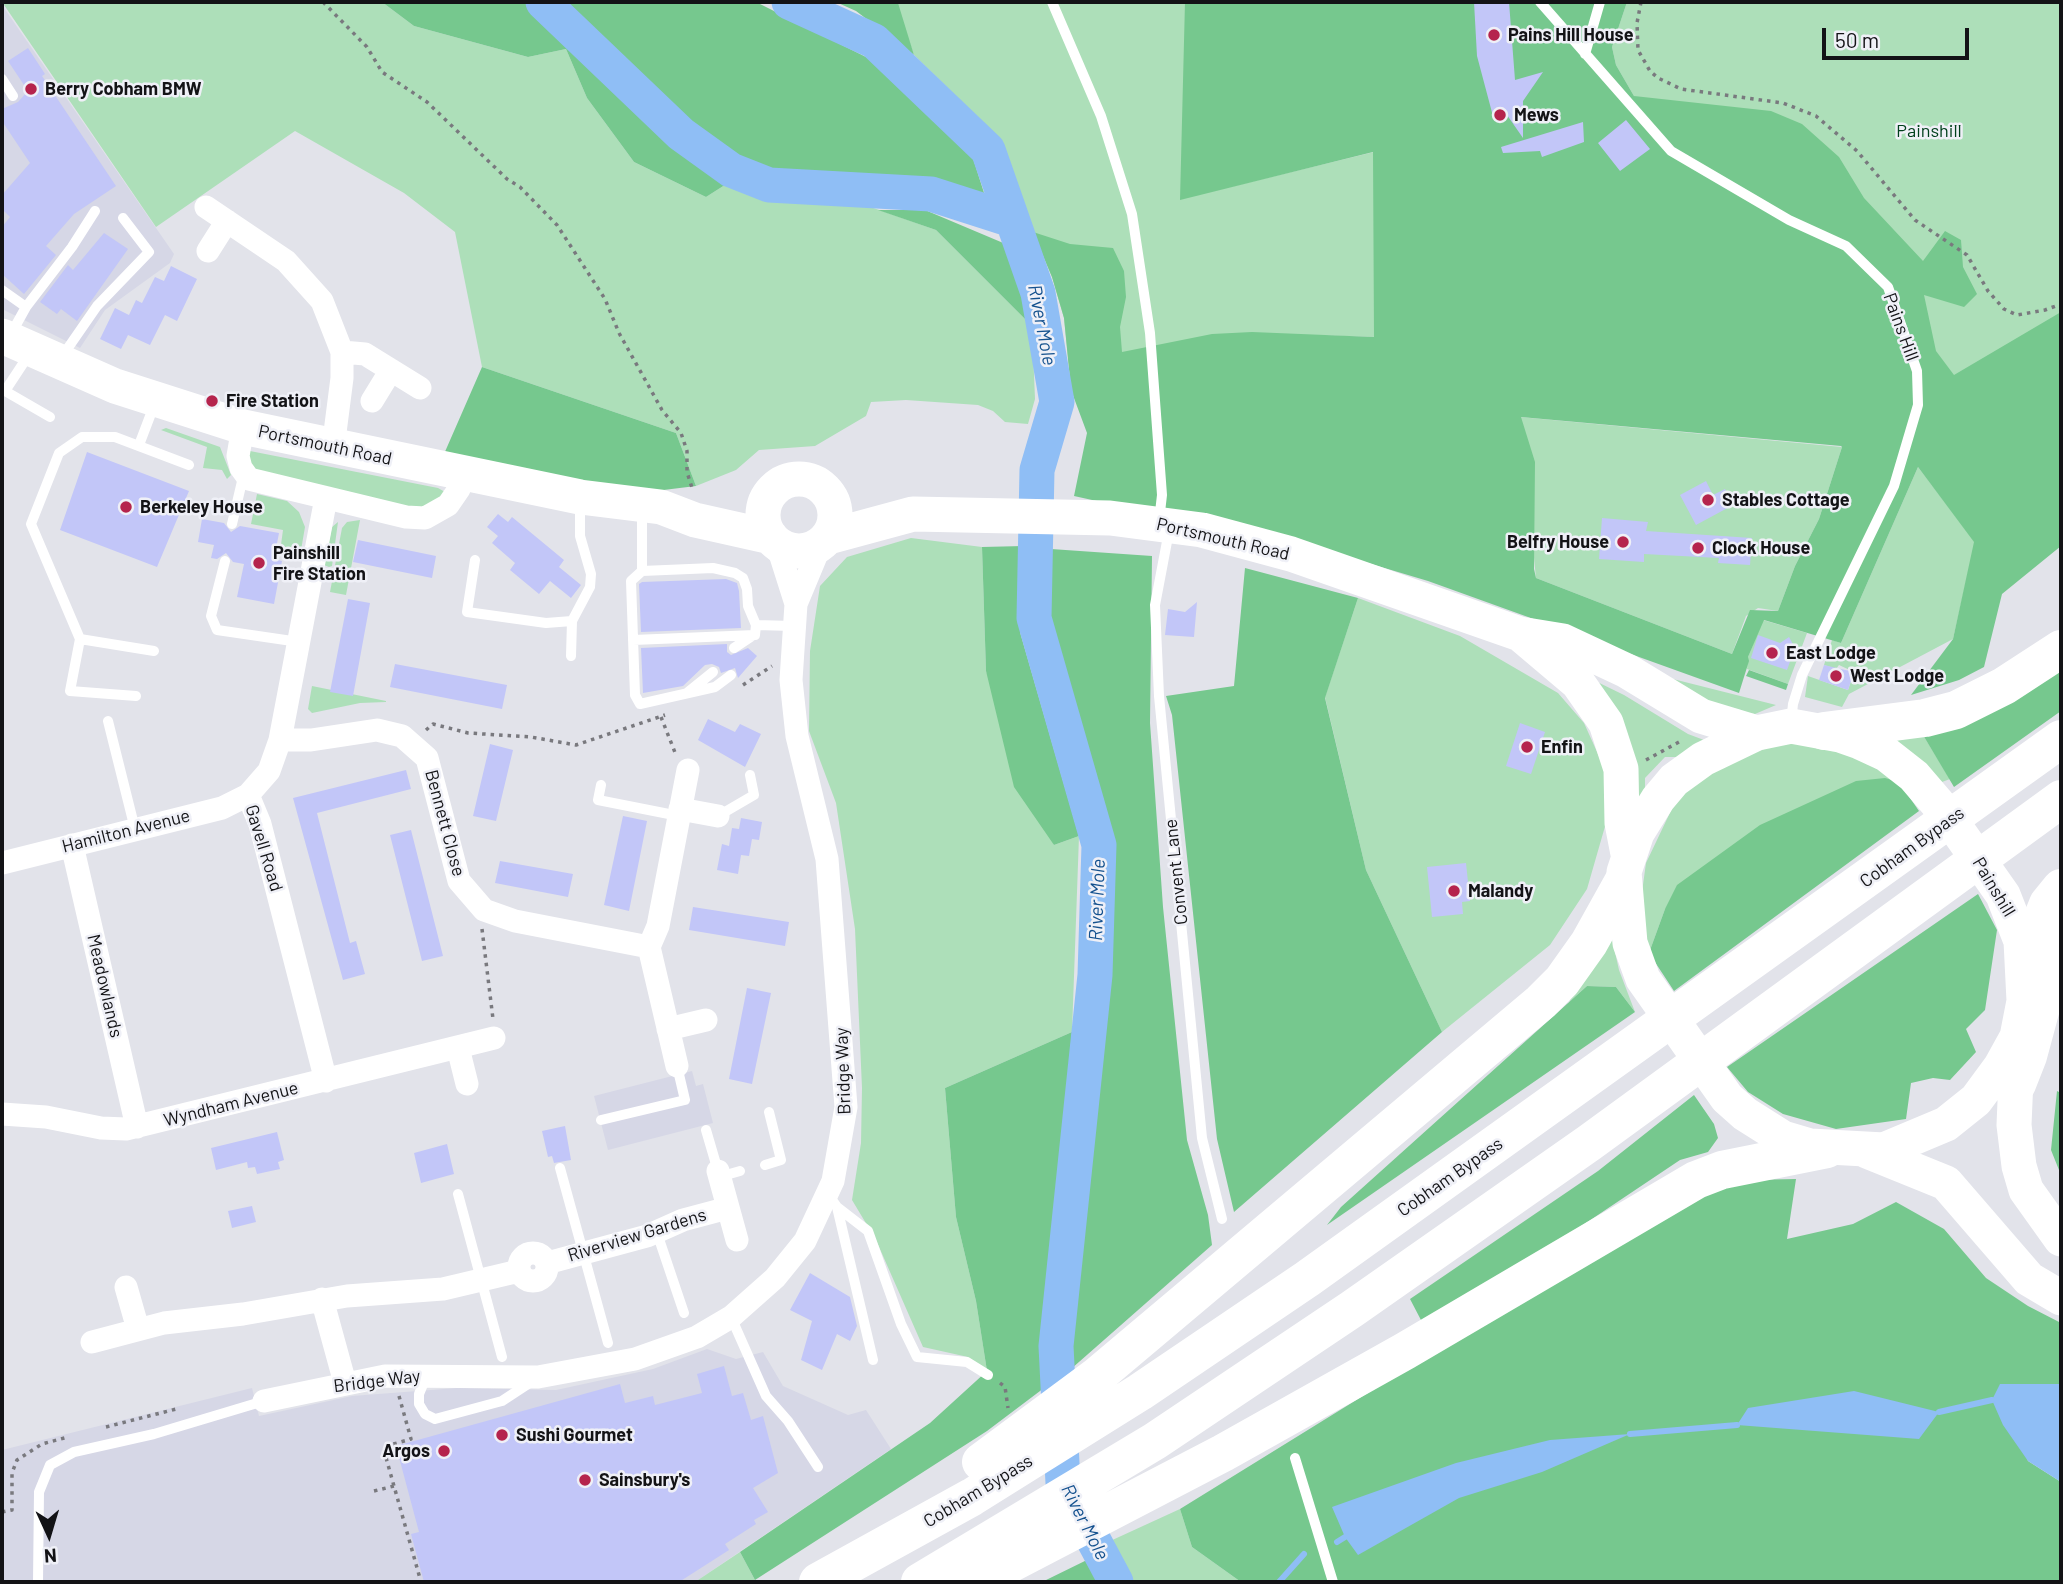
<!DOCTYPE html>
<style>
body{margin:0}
#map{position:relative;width:2063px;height:1584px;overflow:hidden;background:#e2e3ea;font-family:Barlow,sans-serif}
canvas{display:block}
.frame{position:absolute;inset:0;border:4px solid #131316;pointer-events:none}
.north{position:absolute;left:14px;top:1500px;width:70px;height:70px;-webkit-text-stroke:5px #eff0f7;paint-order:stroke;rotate:176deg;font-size:19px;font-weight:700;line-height:28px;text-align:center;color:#131316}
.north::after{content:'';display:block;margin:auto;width:24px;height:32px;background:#131316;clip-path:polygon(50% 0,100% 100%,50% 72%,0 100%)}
.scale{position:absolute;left:1822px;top:28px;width:147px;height:32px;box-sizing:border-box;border:4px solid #131316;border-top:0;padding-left:9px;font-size:21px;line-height:24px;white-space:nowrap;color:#131316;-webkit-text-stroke:5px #eff0f7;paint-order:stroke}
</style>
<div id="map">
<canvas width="2063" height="1584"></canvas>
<div class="frame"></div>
<div class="north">N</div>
<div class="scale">50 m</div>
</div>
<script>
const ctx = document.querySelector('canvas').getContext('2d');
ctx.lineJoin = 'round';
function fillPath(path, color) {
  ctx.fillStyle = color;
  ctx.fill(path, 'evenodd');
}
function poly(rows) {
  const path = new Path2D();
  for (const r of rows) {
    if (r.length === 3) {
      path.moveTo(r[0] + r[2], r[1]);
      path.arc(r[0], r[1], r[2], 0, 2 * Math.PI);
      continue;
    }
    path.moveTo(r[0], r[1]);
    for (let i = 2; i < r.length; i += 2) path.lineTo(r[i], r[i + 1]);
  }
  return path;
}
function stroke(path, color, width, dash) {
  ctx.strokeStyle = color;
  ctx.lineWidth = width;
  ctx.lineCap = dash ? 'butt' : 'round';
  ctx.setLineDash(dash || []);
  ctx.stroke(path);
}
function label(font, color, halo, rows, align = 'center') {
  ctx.font = font + ' Barlow,sans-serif';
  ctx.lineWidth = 5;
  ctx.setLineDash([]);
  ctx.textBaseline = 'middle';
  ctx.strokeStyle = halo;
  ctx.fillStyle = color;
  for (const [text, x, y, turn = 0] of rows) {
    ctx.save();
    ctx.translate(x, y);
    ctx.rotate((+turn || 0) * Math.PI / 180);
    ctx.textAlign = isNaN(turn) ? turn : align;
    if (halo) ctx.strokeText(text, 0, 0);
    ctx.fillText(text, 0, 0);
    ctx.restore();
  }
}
fillPath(poly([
 [2,5,174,254,170,263,105,310,80,348,2,309],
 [692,1071,696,1086,703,1084,713,1123,608,1150,594,1096],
 [707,1349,736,1359,763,1352,783,1386,848,1415,866,1410,891,1449,695,1582,2,1582,2,1450,252,1388,259,1416,352,1396,457,1388,556,1390,653,1369]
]), '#d6d7e6');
fillPath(poly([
 [2,2,382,2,414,26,528,57,566,49,587,98,634,162,706,197,728,183,748,193,848,199,936,230,1032,326,1035,399,1028,424,1005,422,993,411,978,405,906,400,871,402,866,416,815,446,759,450,736,470,696,486,676,433,482,367,455,232,404,193,295,131,156,227],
 [895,2,1198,2,1209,192,1374,152,1374,337,1314,335,1069,367,1064,318,1052,277,1025,214,1002,141,914,55],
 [1627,2,2061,2,2061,336,1934,406,1634,96,1616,65,1612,47],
 [1520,417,1842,447,1819,519,1795,566,1778,611,1758,608,1746,616,1732,654,1536,578],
 [166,428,220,447,231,475,227,479,222,470,203,468,207,447,161,430],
 [250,451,438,488,445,492,445,496,426,511,256,472,247,458],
 [1918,467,1975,542,1953,639,1849,694,1842,707,1805,697,1808,676,1848,690,1854,672,1839,665,1836,669,1824,665,1832,640,1841,643],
 [257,494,287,501,299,512,305,527,300,556,280,552,283,530,251,524],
 [360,520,346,595,330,592,342,528,347,522],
 [338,522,332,566,329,567,324,565,332,527],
 [911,538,982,547,986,671,1054,845,1079,836,1072,1032,945,1088,956,1217,976,1301,987,1371,968,1357,923,1347,876,1240,852,1200,861,1143,862,1088,855,929,836,803,809,731,810,651,820,586,847,557],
 [1358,598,1460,636,1558,693,1584,723,1607,774,1608,816,1587,889,1550,945,1442,1032,1366,870,1325,697],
 [1763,620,1807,633,1788,684,1747,669,1748,657],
 [1583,675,1624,695,1688,734,1712,743,1690,757,1665,757,1645,778,1645,797,1633,814],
 [1661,676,1776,705,1755,714,1731,711,1703,703],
 [312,686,386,701,386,702,360,703,312,713,308,709],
 [1923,735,1950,779,1942,782,1890,742],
 [1790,741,1840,747,1899,782,1665,909,1649,953,1638,921,1646,863,1677,798,1729,760],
 [1609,925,1619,970,1635,1012,1616,987,1587,986,1569,1002],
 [1180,1509,1192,1547,1241,1582,1128,1582,1108,1542],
 [740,1552,755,1580,695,1582]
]), '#addfb9');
fillPath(poly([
 [382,2,534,2,628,104,728,183,706,197,634,162,587,98,566,49,528,57,414,26],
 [559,2,756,2,876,62,973,158,985,196,901,176,834,179,772,174,728,155,598,46],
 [836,2,898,3,914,55,856,11],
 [1185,2,1627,2,1612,47,1616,65,1634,96,1771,111,1802,124,1839,157,1864,198,1923,261,1945,231,1961,240,1963,267,1977,294,1964,307,1924,295,1936,351,1954,375,2061,312,2061,546,2002,594,1984,667,1959,680,1911,695,1953,639,1974,542,1918,467,1841,643,1764,620,1748,657,1749,661,1739,693,1428,581,1341,555,1074,496,1087,433,1071,390,1064,318,1052,277,1033,232,1070,244,1113,248,1124,271,1126,297,1120,327,1122,352,1212,334,1252,332,1374,337,1373,152,1180,200],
 [1521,417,1841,446,1842,447,1819,519,1795,566,1778,611,1750,610,1732,654,1536,578,1534,569,1535,462],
 [878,210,925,210,1008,245,1014,252,1032,326,936,230],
 [482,367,676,433,696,486,639,493,444,454],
 [1024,546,1020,632,1079,836,1054,845,1014,787,986,671,982,547],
 [1051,549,1152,556,1150,723,1163,907,1187,1140,1208,1215,1212,1245,1071,1369,1069,1343,1112,934,1109,832,1048,618],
 [1245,568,1358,598,1325,698,1366,870,1442,1032,1234,1212,1217,1139,1172,715,1166,696,1234,686],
 [2061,663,2061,711,1954,787,1923,735],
 [1749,670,1788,684,1786,690,1746,676],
 [1885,778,1899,782,1919,811,1674,991,1649,953,1665,909,1677,885,1760,825,1856,781],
 [1978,894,1997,930,1985,1010,1966,1029,1976,1052,1950,1080,1933,1078,1911,1083,1906,1119,1836,1129,1783,1114,1748,1092,1727,1067],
 [1587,986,1616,987,1635,1012,1327,1225,1341,1207],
 [1072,1032,1045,1325,1044,1388,987,1431,755,1580,740,1552,930,1423,987,1371,976,1301,956,1217,945,1088],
 [2057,1091,2061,1093,2061,1175,2051,1150],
 [1694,1095,1714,1124,1718,1138,1708,1152,1680,1160,1577,1229,1422,1322,1410,1299,1598,1171],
 [1796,1179,1787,1239,1853,1224,1896,1202,1944,1229,1986,1278,2028,1306,2061,1323,2061,1384,2000,1384,2028,1461,2061,1482,2061,1582,1241,1582,1192,1547,1180,1509,1667,1208,1748,1180],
 [1093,1557,1105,1582,1042,1582]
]), '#76c88e');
fillPath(poly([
 [2000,1384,2061,1384,2061,1482,2028,1461,2003,1425,1992,1400],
 [1854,1391,1939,1412,1919,1439,1737,1425,1748,1408],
 [1630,1434,1542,1472,1459,1498,1358,1555,1345,1537,1332,1507,1456,1463,1550,1440]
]), '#8fbef5');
stroke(poly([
 [1939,1412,1992,1400],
 [1630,1434,1737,1425],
 [1337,1542,1345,1537],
 [1279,1582,1304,1554]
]), '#8fbef5', 6);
stroke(poly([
 [543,2,681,134,731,170,769,185,931,194,1012,220],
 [789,2,874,41,988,150,1038,293,1057,402,1037,470,1034,618,1099,845,1095,975,1056,1346,1063,1483,1116,1582]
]), '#8fbef5', 35);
fillPath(poly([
 [1474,2,1509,2,1515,80,1543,72,1523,101,1523,138,1507,115,1494,120,1477,56],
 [28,48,45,74,42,76,116,186,74,214,46,246,56,255,24,294,2,274,2,227,10,217,2,209,2,195,30,163,2,121,2,109,18,102,28,91,8,61],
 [1626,120,1650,149,1620,171,1598,143],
 [1583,122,1584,142,1542,157,1540,151,1503,153,1501,147],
 [104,233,128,249,77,321,61,309,57,314,40,302,68,265,73,270],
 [171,266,197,279,177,321,165,315,150,345,128,335,121,349,100,339,115,308,129,315,136,300,142,303,155,277,164,281],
 [87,452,189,491,157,567,60,530],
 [1706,481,1713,495,1725,489,1733,505,1696,525,1680,495],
 [498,514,508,522,512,517,564,560,559,567,581,585,571,598,550,581,539,594,510,570,515,563,492,543,498,536,487,527],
 [1602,518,1648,522,1646,531,1752,538,1750,565,1718,563,1719,558,1644,554,1644,562,1599,559],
 [202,519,224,523,231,532,240,526,279,533,274,559,282,561,274,604,237,597,244,564,233,562,226,553,217,559,211,558,214,545,198,542],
 [358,540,436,556,432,578,353,562],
 [726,579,737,583,739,591,741,628,641,632,639,584,642,582],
 [348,599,370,603,353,696,330,692],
 [1197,602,1194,637,1165,635,1168,609,1185,612],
 [1758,635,1780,643,1789,637,1795,648,1787,670,1751,658],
 [727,644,727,652,731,655,748,648,757,656,738,678,735,668,721,673,719,667,712,664,705,665,683,686,643,693,641,648],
 [395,664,507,685,502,709,390,687],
 [1824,665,1854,672,1848,690,1819,680],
 [708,719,735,732,740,724,761,734,745,767,698,740],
 [1520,723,1545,732,1531,774,1506,766],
 [490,744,513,750,496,821,473,816],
 [406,770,411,789,317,813,350,943,356,941,365,974,343,980,293,798],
 [623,816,647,821,629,911,604,905],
 [741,818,762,822,759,840,752,839,749,856,741,855,738,874,717,870,722,844,729,846,732,828,739,829],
 [411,830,443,956,422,961,390,835],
 [500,861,573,874,568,897,495,883],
 [1466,863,1470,901,1462,902,1463,914,1432,917,1427,867],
 [693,907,789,922,785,946,689,930],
 [747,988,771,993,752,1084,729,1079],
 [565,1126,571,1160,554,1163,552,1156,548,1157,542,1131],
 [277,1132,284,1160,278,1162,280,1169,257,1174,255,1167,248,1168,247,1162,216,1170,211,1148],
 [447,1144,454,1174,421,1183,414,1153],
 [252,1206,256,1222,232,1228,228,1211],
 [810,1273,850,1297,857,1326,850,1341,837,1334,822,1370,801,1360,812,1321,790,1310],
 [724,1366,732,1396,743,1393,751,1420,763,1416,778,1473,753,1488,768,1512,754,1520,756,1524,725,1544,729,1550,679,1582,424,1582,411,1534,419,1532,396,1446,620,1384,625,1403,653,1396,655,1405,702,1393,697,1374]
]), '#c2c6f8');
stroke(poly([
 [323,2,367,47,382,72,427,102,507,179,520,187,557,225,605,299,619,333,662,410,681,433,687,451,687,472,693,491],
 [1641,2,1637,23,1638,50,1650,71,1658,78,1681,89,1783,103,1816,116,1857,151,1915,220,1967,255,1988,291,2004,309,2017,315,2045,310,2061,304],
 [743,685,772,666],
 [661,717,676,755],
 [426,730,433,724,468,733,531,737,576,745,665,715],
 [1646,760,1679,742],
 [482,929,493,1019],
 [1000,1383,1005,1387,1008,1408],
 [399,1396,411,1439,383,1447,421,1582],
 [106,1427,180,1408],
 [374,1491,394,1486],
 [2,1512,12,1510,12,1473,17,1460,42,1444,68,1437]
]), '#79797e', 3.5, [3.5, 5]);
stroke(poly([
 [1052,2,1101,116,1132,214,1150,333,1162,495,1159,521],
 [1540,2,1671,151,1789,220,1846,246,1888,287,1917,371,1918,405,1894,486,1802,675,1793,704,1791,723],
 [1585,54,1600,2],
 [2,79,13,96],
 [2,290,26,307,72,247,95,211],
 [11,334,26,307],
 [30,353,5,391,50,417],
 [61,358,97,306,149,252,123,218],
 [139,445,155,403],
 [642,508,642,571,713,568,735,573,743,578,747,589,748,606,756,625,793,626],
 [232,524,244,473],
 [1169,531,1155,605,1159,696,1202,1138,1222,1219],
 [475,560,467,612,546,623,572,621],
 [225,561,211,616,217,630,299,642],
 [642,571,631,581,635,695,640,704,715,687,731,675],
 [80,639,70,691,136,696],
 [633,640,755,635,756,625],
 [734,648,752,636],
 [154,651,80,639,31,524,59,453,82,437,115,437,189,465],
 [571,656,572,621,590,587,591,574,580,536,580,503],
 [687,693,713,672],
 [108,721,135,829],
 [601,785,598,800,679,816],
 [718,816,754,795,750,775],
 [601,1120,685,1100,677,1066],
 [706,1130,718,1171],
 [765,1165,781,1160,769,1112],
 [560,1168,608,1343],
 [719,1177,740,1171],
 [827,1193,837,1207,868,1231,901,1324,917,1357,967,1362,988,1375],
 [458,1194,502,1357],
 [837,1207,873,1360],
 [657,1233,684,1313],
 [731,1317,766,1396,788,1421,818,1467],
 [426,1377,419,1394,419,1404,425,1414,435,1419,502,1401,534,1380],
 [1295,1458,1333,1582],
 [38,1582,39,1492,50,1465,74,1452,154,1434,264,1401]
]), '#fff', 10);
stroke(poly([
 [206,207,286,261,322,301,342,352,342,378,333,448],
 [208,251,227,221],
 [342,352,365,354,420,388],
 [372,401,391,370],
 [243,427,238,456,241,468,249,479,406,517,425,518,448,505,459,489,465,473],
 [326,498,280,740,269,771,248,795,260,824,326,1081],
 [777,544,796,604],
 [280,740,311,740,377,730,402,736,427,758,459,881,484,910,515,921,649,947],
 [680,809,718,816],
 [72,845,137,1127],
 [2,863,222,808,248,795],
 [668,1029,706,1020],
 [458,1048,467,1084],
 [677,1066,649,947,658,926,688,770],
 [2,1114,46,1117,101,1128,126,1129,494,1038],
 [718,1171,737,1240],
 [533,1267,14],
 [547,1263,647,1236,683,1220,728,1208],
 [126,1287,138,1329],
 [322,1299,345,1383],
 [92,1342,164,1323,243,1314,347,1296,443,1289,519,1271],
 [264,1401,385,1376,538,1377,635,1359,697,1337,731,1317,775,1278,805,1241,833,1181,846,1107,827,859,797,736,791,680,796,604,821,544]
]), '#fff', 23);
stroke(poly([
 [2,336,115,386,243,427,580,497,661,507,695,520,771,537],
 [799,515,36],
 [828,537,913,514,1110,518,1202,530,1291,554,1520,634,1563,641,1627,671,1701,716,1757,733],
 [1520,634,1578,683,1606,723,1621,769,1622,823,1628,854],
 [1791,726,1840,735,1860,742,1886,754,1914,776,1944,811,2003,895,2021,941,2024,1001,2017,1037,2001,1066,1976,1100,1946,1124,1884,1150,1810,1146,1783,1138,1745,1114,1727,1098,1643,979,1630,943,1624,872,1637,833,1658,799,1674,780,1703,759,1757,733,1791,726],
 [2017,1055,2014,1125,2019,1166,2026,1190,2061,1239],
 [1867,1151,1946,1183,2029,1279,2061,1298]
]), '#fff', 35);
stroke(poly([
 [1824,731,1925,718,1956,710,2004,686,2061,649],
 [2031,962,2042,919,2048,904,2061,888],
 [2017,1084,2028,1056,2061,934],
 [981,1462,1097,1376,1541,1002,1562,981,1589,943,1623,882],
 [818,1582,972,1497,1140,1392,1307,1279,2061,739],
 [920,1582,1155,1441,1352,1309,1589,1143,2061,799],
 [975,1582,1223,1453,1405,1351,1696,1180,1722,1170,1827,1149]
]), '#fff', 38);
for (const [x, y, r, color] of [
 [1494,35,7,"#b5244d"],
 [31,89,7,"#b5244d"],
 [1500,115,7,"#b5244d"],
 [212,401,7,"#b5244d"],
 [1708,500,7,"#b5244d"],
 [126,507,7,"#b5244d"],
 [1623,542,7,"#b5244d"],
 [1698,548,7,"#b5244d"],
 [259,563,7,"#b5244d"],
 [1772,653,7,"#b5244d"],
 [1836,676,7,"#b5244d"],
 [1527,747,7,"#b5244d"],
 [1454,891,7,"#b5244d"],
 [502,1435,7,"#b5244d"],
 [444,1451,7,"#b5244d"],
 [585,1480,7,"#b5244d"]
]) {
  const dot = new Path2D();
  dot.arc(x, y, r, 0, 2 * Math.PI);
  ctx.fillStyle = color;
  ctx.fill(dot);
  stroke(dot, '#eff0f7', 2.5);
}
label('bold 18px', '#131316', '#eff0f7', [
 ["Pains Hill House",1508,35],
 ["Berry Cobham BMW",45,89],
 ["Mews",1514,115],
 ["Fire Station",226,401],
 ["Stables Cottage",1722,500],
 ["Berkeley House",140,507],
 ["Belfry House",1609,542,"right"],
 ["Clock House",1712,548],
 ["Painshill",273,553],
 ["Fire Station",273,574],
 ["East Lodge",1786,653],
 ["West Lodge",1850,676],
 ["Enfin",1541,747],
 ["Malandy",1468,891],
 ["Sushi Gourmet",516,1435],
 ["Argos",430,1451,"right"],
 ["Sainsbury's",599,1480]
], 'left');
label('18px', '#00401c', '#eff0f7', [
 ["Painshill",1929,131]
]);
label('18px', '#131316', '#eff0f7', [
 ["Pains Hill",1901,327,70],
 ["Portsmouth Road",325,445,12],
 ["Portsmouth Road",1223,539,13],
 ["Bennett Close",445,823,75],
 ["Hamilton Avenue",126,831,-14],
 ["Cobham Bypass",1912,847,-36],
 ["Gavell Road",264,848,73],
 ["Convent Lane",1176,872,-96],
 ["Painshill",1994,887,59],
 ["Meadowlands",105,986,77],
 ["Bridge Way",843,1071,-92],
 ["Wyndham Avenue",231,1104,-14],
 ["Cobham Bypass",1450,1177,-35],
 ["Riverview Gardens",637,1235,-17],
 ["Bridge Way",377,1381,-7],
 ["Cobham Bypass",978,1491,-31]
]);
label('italic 19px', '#14518e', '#eff0f7', [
 ["River Mole",1042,325,79],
 ["River Mole",1097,900,-88],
 ["River Mole",1085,1522,63]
]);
</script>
